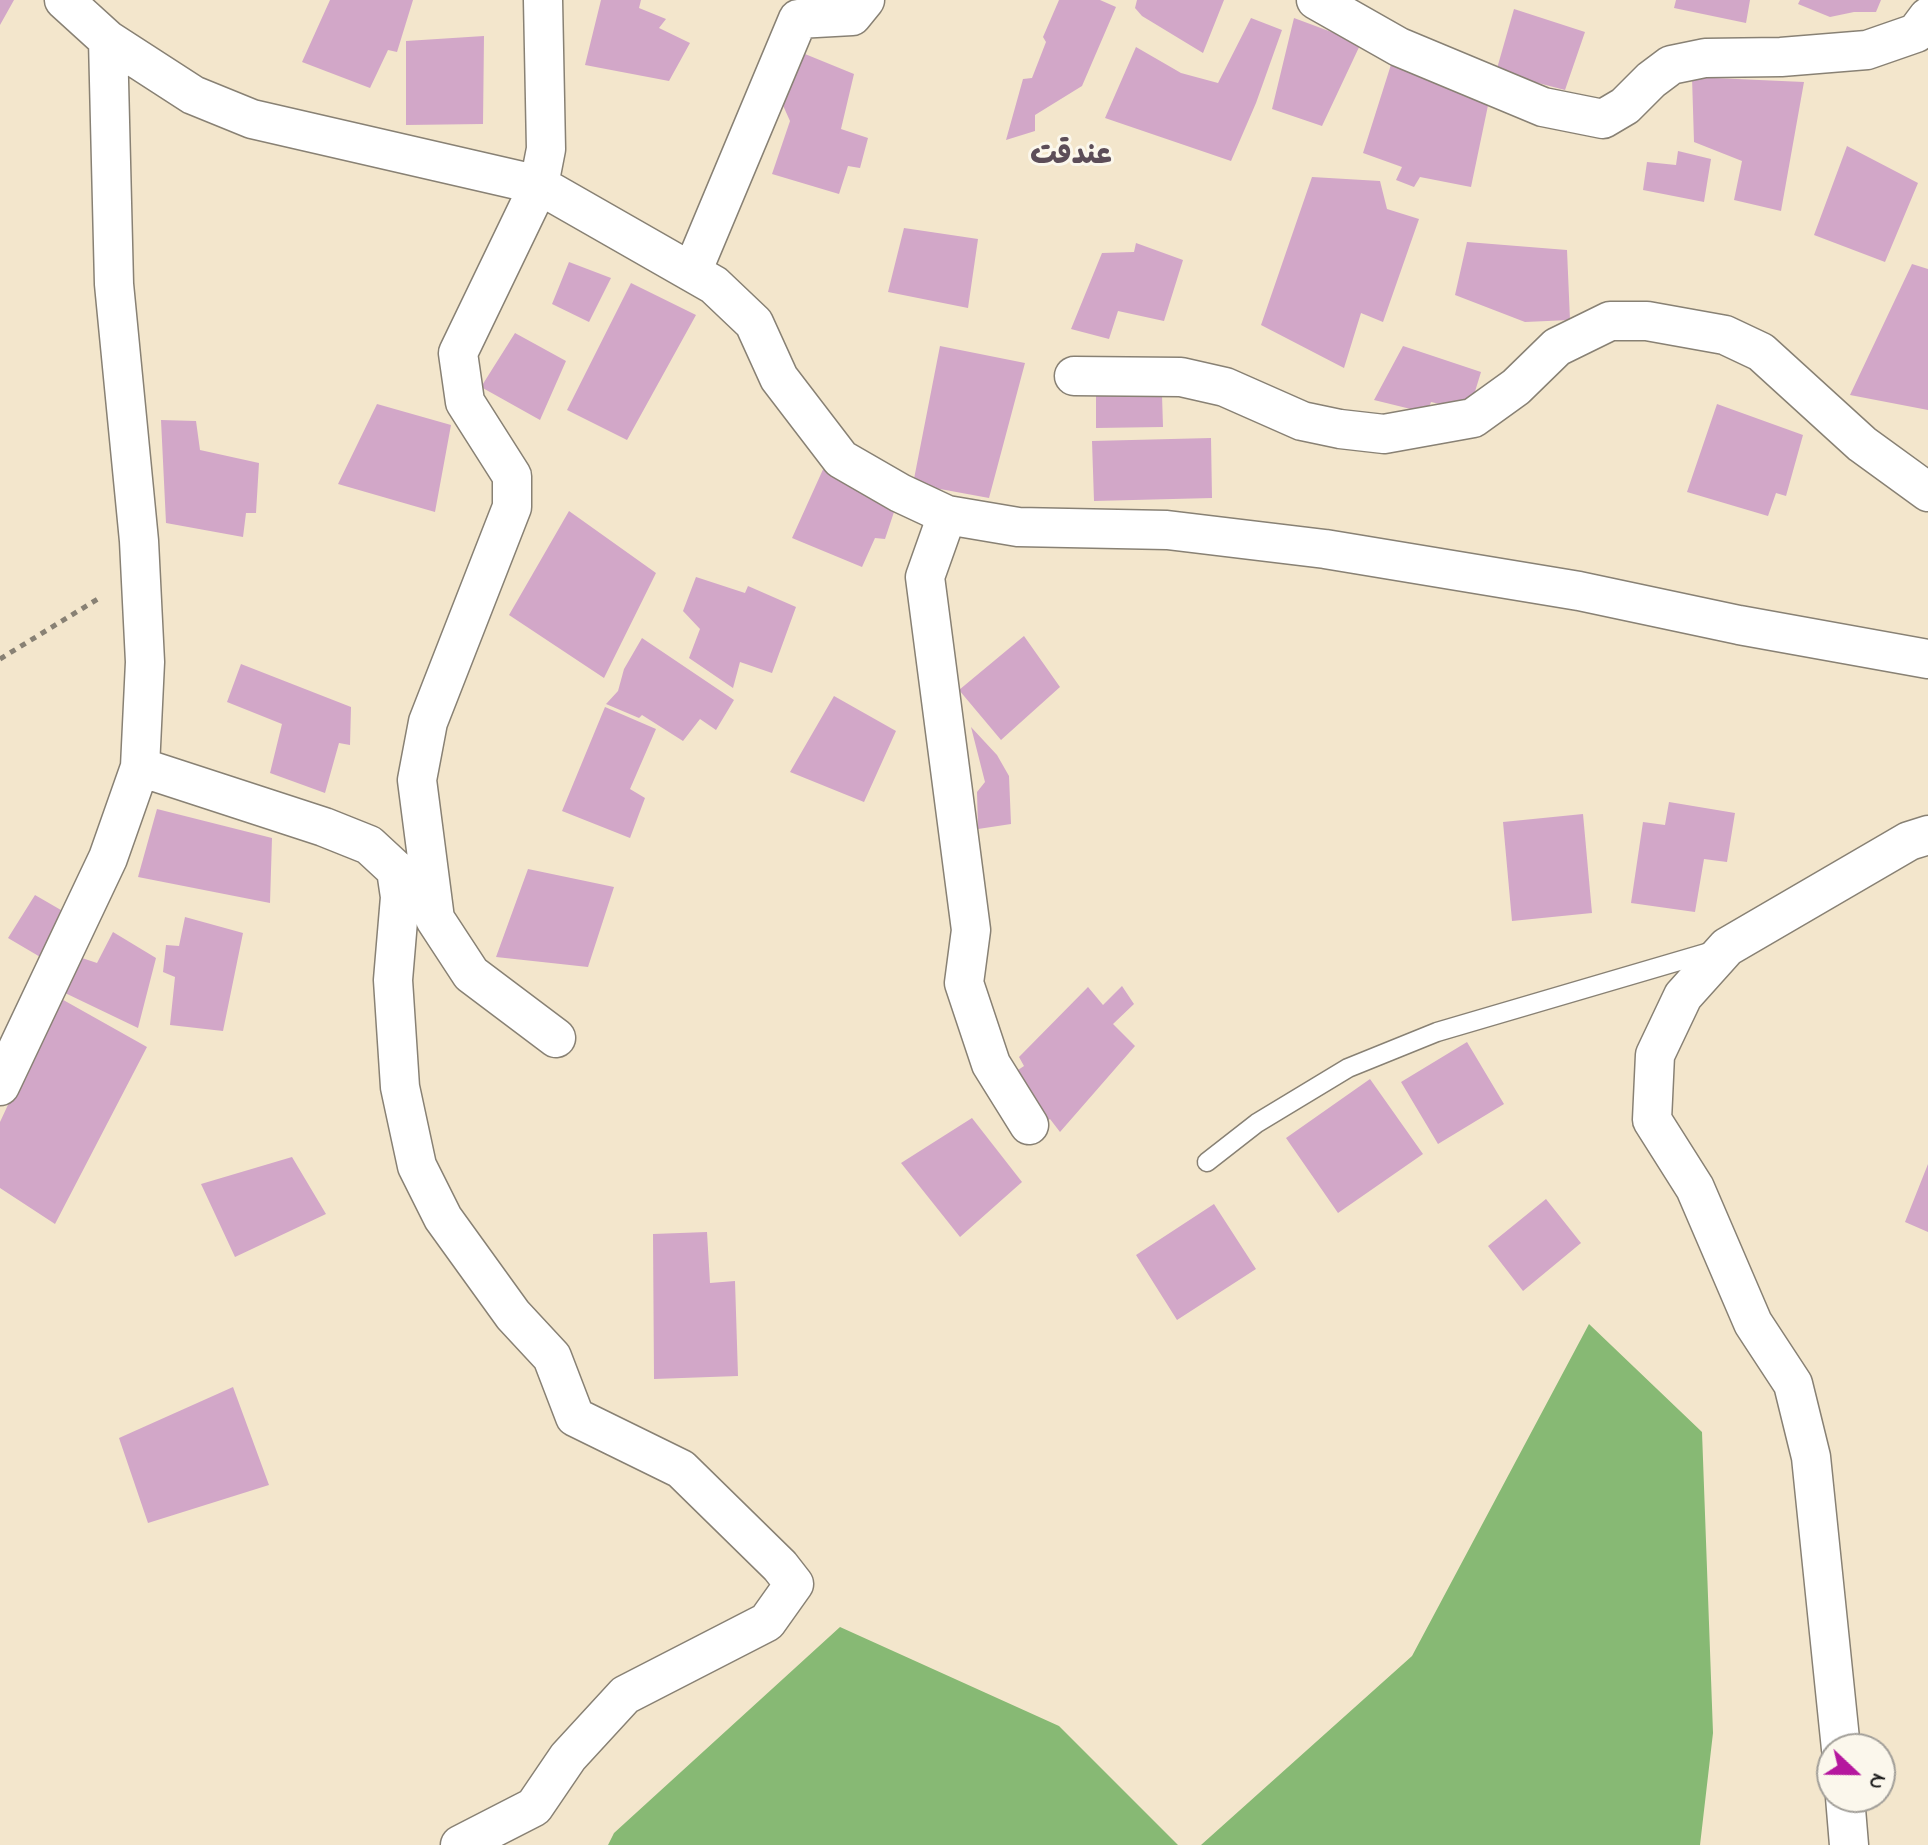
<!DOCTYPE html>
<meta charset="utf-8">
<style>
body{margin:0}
#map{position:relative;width:1928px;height:1845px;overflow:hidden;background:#f3e6cc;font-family:"Indie Flower",sans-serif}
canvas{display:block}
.north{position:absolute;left:1816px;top:1733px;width:80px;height:80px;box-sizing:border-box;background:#fbf7ec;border:2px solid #a29f99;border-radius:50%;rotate:112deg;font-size:22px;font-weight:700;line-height:32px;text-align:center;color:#1c1c1c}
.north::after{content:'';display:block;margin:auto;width:28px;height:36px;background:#b5179e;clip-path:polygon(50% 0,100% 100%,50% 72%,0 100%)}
</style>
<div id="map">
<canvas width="1928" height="1845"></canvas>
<div class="north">N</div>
</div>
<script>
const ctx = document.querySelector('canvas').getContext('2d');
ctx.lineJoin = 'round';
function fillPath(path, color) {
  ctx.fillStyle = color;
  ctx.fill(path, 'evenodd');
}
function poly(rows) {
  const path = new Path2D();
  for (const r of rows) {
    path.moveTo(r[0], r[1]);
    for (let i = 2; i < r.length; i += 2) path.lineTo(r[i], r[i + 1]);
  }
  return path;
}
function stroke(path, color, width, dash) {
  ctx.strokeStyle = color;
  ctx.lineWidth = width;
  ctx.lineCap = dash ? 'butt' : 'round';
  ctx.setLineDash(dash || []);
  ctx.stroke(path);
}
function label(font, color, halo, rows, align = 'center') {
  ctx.font = font + ' "Indie Flower","Playpen Sans Arabic",sans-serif';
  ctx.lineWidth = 6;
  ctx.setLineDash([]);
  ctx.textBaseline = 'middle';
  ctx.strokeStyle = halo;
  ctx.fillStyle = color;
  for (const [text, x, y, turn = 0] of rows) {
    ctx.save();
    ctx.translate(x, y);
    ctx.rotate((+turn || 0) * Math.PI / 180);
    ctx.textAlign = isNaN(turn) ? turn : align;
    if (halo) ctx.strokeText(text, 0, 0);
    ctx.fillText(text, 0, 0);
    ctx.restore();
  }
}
fillPath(poly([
 [1589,1324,1702,1432,1713,1733,1700,1845,1201,1845,1412,1656],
 [840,1627,1059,1726,1178,1845,608,1845,614,1833]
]), '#87b974');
fillPath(poly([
 [0,0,14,0,0,25],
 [330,0,413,0,397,52,388,50,370,88,302,62],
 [601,0,641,0,639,8,666,19,659,28,690,43,669,81,585,65],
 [1059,0,1100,0,1116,7,1082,86,1035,115,1035,131,1006,140,1023,79,1032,78,1046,42,1043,37],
 [1137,0,1224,0,1203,53,1142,16,1135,8],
 [1676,0,1750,0,1746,23,1674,8],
 [1800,0,1881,0,1876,12,1854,12,1830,17,1798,4],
 [1514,9,1585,32,1565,90,1496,72],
 [1251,18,1282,30,1256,103,1231,161,1105,118,1136,47,1181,73,1218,83],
 [1294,18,1361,43,1322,126,1272,109],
 [484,36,483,124,406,125,406,41],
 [1395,52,1491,91,1471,187,1420,177,1414,187,1396,180,1402,167,1363,153],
 [805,54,854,74,841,129,868,138,860,168,848,166,839,194,772,174,790,121,781,101],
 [1692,77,1804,82,1781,211,1734,200,1742,161,1694,142],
 [1847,146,1918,183,1885,262,1814,235],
 [1678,151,1711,159,1704,202,1643,190,1647,162,1676,165],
 [1312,177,1380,181,1387,209,1419,219,1383,322,1361,313,1344,368,1261,325],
 [904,228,978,239,968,308,888,292],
 [1467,242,1567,250,1570,320,1525,322,1455,295],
 [1136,243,1183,260,1164,321,1118,311,1109,339,1071,329,1102,253,1134,252],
 [569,262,611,278,589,322,552,304],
 [1912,264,1928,269,1928,410,1850,395],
 [631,283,696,315,627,440,567,410],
 [515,333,566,361,540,420,481,387],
 [940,346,1025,363,989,498,913,484],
 [1403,346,1481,372,1469,411,1431,402,1427,413,1374,400],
 [1162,395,1163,427,1096,428,1096,396],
 [377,404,451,425,435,512,338,484],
 [1717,404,1803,435,1786,496,1776,493,1768,516,1687,492],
 [161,420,196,421,200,450,259,463,256,513,246,513,243,537,166,523],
 [1211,438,1212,498,1094,501,1092,441],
 [825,465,898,500,885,539,875,538,862,567,792,538],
 [569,511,656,573,604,678,509,615],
 [696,577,745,593,748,586,796,607,772,673,740,662,733,688,689,658,700,629,683,611],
 [1024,636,1060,687,1001,740,959,690],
 [642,638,734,700,716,730,700,719,683,741,642,715,639,718,606,704,618,691,624,669],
 [241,664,351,707,350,745,339,743,325,793,270,773,282,724,227,702],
 [834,696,896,731,864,802,790,772],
 [605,707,656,729,630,789,645,798,630,838,562,811],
 [971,727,997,755,1009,776,1011,824,978,829,977,792,985,782],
 [1669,802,1735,813,1727,862,1704,859,1695,912,1631,903,1643,822,1665,825],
 [157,809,272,838,270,903,138,877],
 [1583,814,1592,913,1512,921,1503,822],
 [528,869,614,887,588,967,496,957],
 [35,895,73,917,47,961,8,938],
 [185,917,243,933,223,1031,170,1025,175,977,163,972,166,945,179,946],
 [113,932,156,958,138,1028,63,992,79,957,97,963],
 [1122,986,1134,1004,1113,1024,1135,1046,1060,1132,1050,1119,1040,1125,1012,1074,1024,1066,1019,1057,1088,987,1103,1005],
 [58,997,147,1047,55,1224,0,1188,0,1122],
 [1467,1042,1504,1104,1438,1144,1401,1082],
 [1370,1079,1423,1154,1338,1213,1286,1138],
 [972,1118,1022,1182,960,1237,901,1163],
 [292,1157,326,1214,235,1257,201,1184],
 [1928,1164,1928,1232,1905,1222],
 [1546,1199,1581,1243,1523,1291,1488,1246],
 [1214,1204,1256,1269,1177,1320,1136,1255],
 [707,1232,710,1283,735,1281,738,1376,654,1379,653,1234],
 [233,1387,269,1485,148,1523,119,1438]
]), '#d2a7c8');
const lane = poly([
 [1207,1162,1257,1123,1348,1068,1437,1032,1713,951]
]);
const street = poly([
 [543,0,546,149,539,185,458,353,465,402,512,476,512,507,428,722,417,780,435,919,471,974,556,1038],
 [1316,0,1399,47,1543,107,1603,119,1625,106,1651,80,1671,65,1705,58,1781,57,1867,50,1916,33,1928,17],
 [108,40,193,95,252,119,539,185,714,285,754,323,779,378,841,459,900,493,947,515,1018,527,1167,530,1325,549,1579,591,1739,625,1928,659],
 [692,272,798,19,852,16,865,0],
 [1074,376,1181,377,1225,387,1302,421,1340,429,1384,434,1473,418,1516,387,1557,347,1610,321,1647,321,1725,335,1761,352,1862,444,1928,492],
 [947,515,925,577,971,930,964,983,991,1064,1029,1125],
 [140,767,324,827,369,845,396,870,400,897,393,980,400,1087,417,1166,443,1218,513,1315,552,1357,575,1417,681,1469,780,1566,794,1584,767,1622,625,1695,568,1757,534,1807,460,1845],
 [0,1086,108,858,140,767,145,662,139,541,114,284,108,40,64,0],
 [1841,1749,1811,1457,1793,1384,1753,1323,1695,1188,1652,1120,1655,1055,1683,996,1727,947,1909,841,1928,835],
 [1845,1797,1849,1845]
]);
stroke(lane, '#888174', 21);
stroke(street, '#888174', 41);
stroke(poly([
 [0,659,101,597]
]), '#888174', 5, [6, 6]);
stroke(lane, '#fff', 18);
stroke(street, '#fff', 38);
label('bold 30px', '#5c4d58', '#fbf7ec', [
 ["عندقت",1071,158]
]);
</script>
